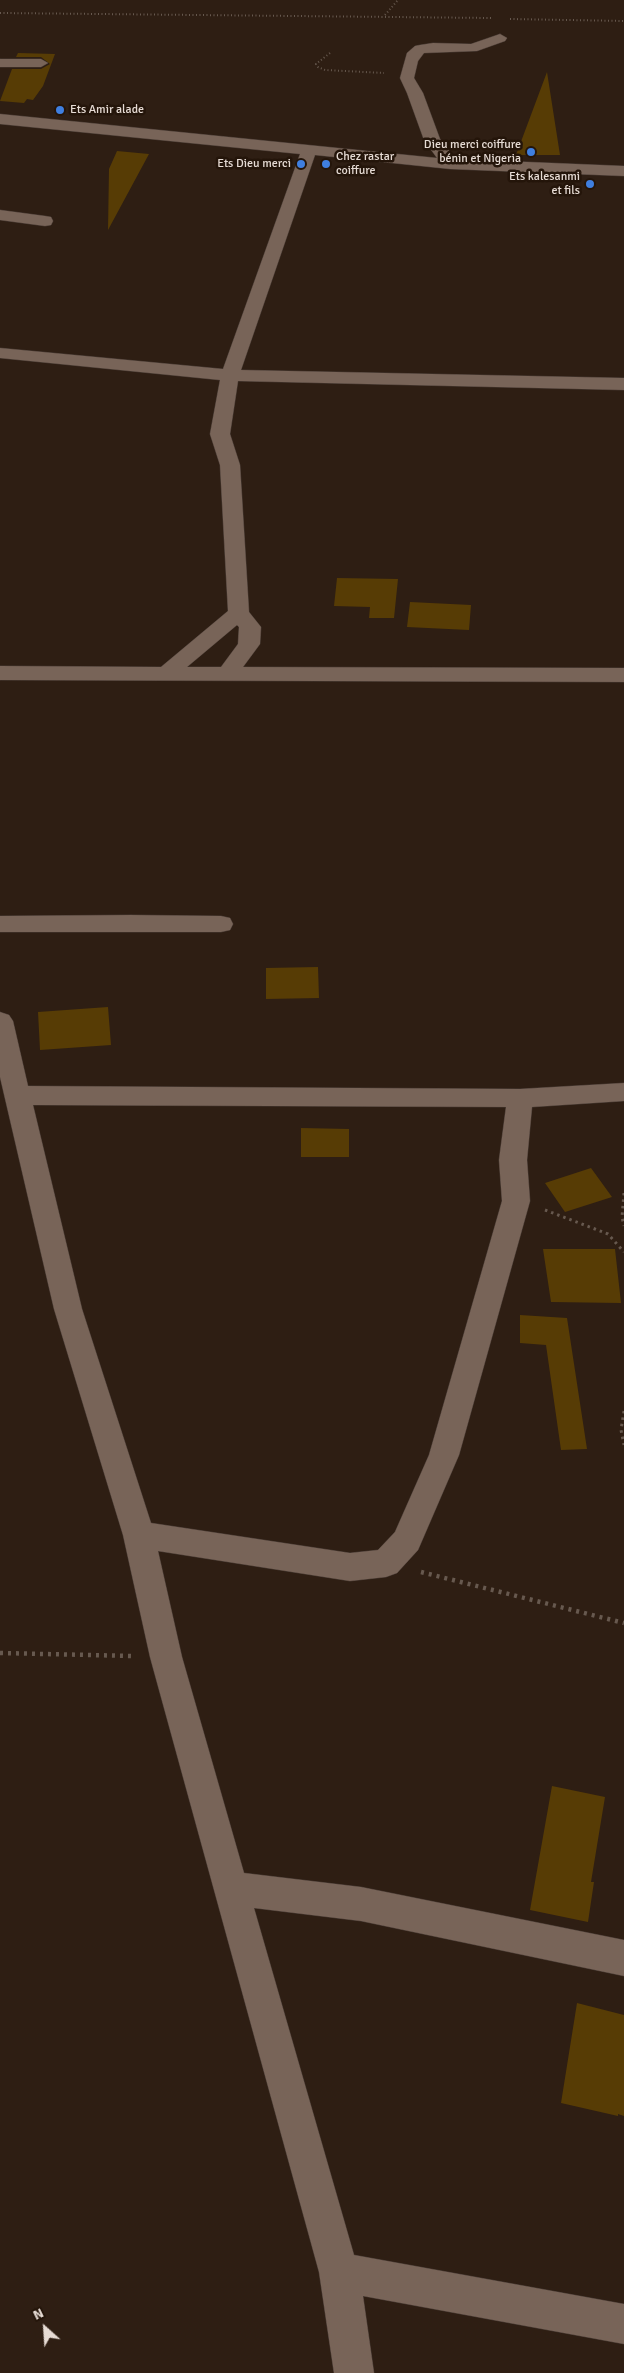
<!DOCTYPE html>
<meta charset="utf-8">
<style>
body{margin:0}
#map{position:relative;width:624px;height:2373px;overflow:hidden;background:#2e1e13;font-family:Signika,sans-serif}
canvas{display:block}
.north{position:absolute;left:20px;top:2303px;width:50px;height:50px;-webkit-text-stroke:4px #24150a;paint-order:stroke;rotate:334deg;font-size:14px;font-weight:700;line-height:20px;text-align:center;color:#e6dbd4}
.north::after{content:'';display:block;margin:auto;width:18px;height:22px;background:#e6dbd4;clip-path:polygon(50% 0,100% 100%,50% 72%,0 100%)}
</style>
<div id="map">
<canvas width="624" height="2373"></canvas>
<div class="north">N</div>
</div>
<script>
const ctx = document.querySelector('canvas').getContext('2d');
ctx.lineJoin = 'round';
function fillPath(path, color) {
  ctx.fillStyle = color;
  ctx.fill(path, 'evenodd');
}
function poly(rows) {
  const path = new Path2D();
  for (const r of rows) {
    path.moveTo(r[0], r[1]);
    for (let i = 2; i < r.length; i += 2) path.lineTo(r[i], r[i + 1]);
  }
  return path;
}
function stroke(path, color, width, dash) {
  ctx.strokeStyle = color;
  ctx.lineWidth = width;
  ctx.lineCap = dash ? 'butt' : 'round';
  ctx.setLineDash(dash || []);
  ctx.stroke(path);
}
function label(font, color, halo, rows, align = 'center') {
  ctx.font = font + ' Signika,sans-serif';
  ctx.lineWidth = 5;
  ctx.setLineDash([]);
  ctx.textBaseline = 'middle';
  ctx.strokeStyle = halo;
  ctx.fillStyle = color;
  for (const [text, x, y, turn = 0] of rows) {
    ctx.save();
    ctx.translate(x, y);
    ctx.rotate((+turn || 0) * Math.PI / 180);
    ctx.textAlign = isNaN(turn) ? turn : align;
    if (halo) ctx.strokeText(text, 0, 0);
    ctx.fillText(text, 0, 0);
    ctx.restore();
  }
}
fillPath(poly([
 [18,53,55,54,43,86,33,100,27,99,24,103,0,101,12,69,41,69,50,64,41,57,16,57],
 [547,72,560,155,516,155],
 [117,151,149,154,108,230,109,169],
 [337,578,398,579,394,618,369,618,370,607,334,606],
 [410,602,471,605,469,630,407,627],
 [318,967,319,998,266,999,266,968],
 [108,1007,111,1045,40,1050,38,1012],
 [301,1128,349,1129,349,1157,301,1157],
 [591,1168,612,1197,565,1212,545,1183],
 [543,1249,615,1249,621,1303,551,1302],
 [520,1315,567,1318,587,1449,561,1450,546,1345,520,1343],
 [552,1786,605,1797,591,1882,594,1882,588,1922,530,1910],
 [577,2003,624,2015,624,2116,618,2114,618,2116,561,2103]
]), '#573c05');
const minor = poly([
 [500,34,507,38,505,41,477,51,424,53,418,61,414,78,423,93,440,139,455,159,624,166,624,176,450,169,315,155,241,370,624,378,624,390,238,381,230,434,240,465,249,612,261,627,260,644,243,667,624,668,624,682,0,680,0,666,161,667,228,611,220,465,210,434,220,380,0,358,0,348,223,369,300,154,0,124,0,114,437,158,424,140,407,93,400,78,407,53,415,46,420,45,433,43,471,44,500,34],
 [237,625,239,627,238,644,221,667,187,667,237,625],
 [0,59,41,59,48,63,41,67,0,67,0,59],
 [0,210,45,216,51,217,53,221,51,225,45,226,0,220,0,210],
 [131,915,221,916,230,918,233,924,230,930,221,932,0,932,0,916,131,915],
 [0,1012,9,1015,13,1021,28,1086,520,1089,624,1083,624,1101,532,1107,527,1160,530,1201,459,1455,418,1550,397,1573,386,1577,350,1581,158,1551,182,1657,244,1873,361,1887,624,1940,624,1976,361,1921,254,1908,354,2255,624,2304,624,2344,363,2296,374,2373,334,2373,319,2272,150,1657,123,1535,54,1309,0,1077,0,1012],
 [33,1105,506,1107,499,1160,502,1201,429,1455,395,1532,378,1550,350,1553,151,1523,82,1309,33,1105]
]);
stroke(minor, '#483b34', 1);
stroke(poly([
 [0,13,491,18],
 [385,15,398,0],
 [510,19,624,21],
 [330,53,316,64,318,67,325,70,384,73]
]), '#67594f', 2, [1, 2.5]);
stroke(poly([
 [624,1193,622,1217,624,1226],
 [545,1210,608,1234,624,1252],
 [624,1411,621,1430,624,1445]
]), '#67594f', 3, [2.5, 4]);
stroke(poly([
 [421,1572,624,1623],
 [0,1653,133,1656]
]), '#67594f', 4.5, [3, 5]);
fillPath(minor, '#786458');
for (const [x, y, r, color] of [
 [60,110,5,"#3f7fe0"],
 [531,152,5,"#3f7fe0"],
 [301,164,5,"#3f7fe0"],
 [326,164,5,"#3f7fe0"],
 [590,184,5,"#3f7fe0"]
]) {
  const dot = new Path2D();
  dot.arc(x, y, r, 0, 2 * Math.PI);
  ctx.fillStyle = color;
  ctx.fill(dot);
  stroke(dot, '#24150a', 2);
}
label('12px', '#e6dbd4', '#24150a', [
 ["Ets Amir alade",70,110,"left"],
 ["Dieu merci coiffure",521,145],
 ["bénin et Nigeria",521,159],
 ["Chez rastar",336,157,"left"],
 ["coiffure",336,171,"left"],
 ["Ets Dieu merci",291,164],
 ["Ets kalesanmi",580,177],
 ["et fils",580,191]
], 'right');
</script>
